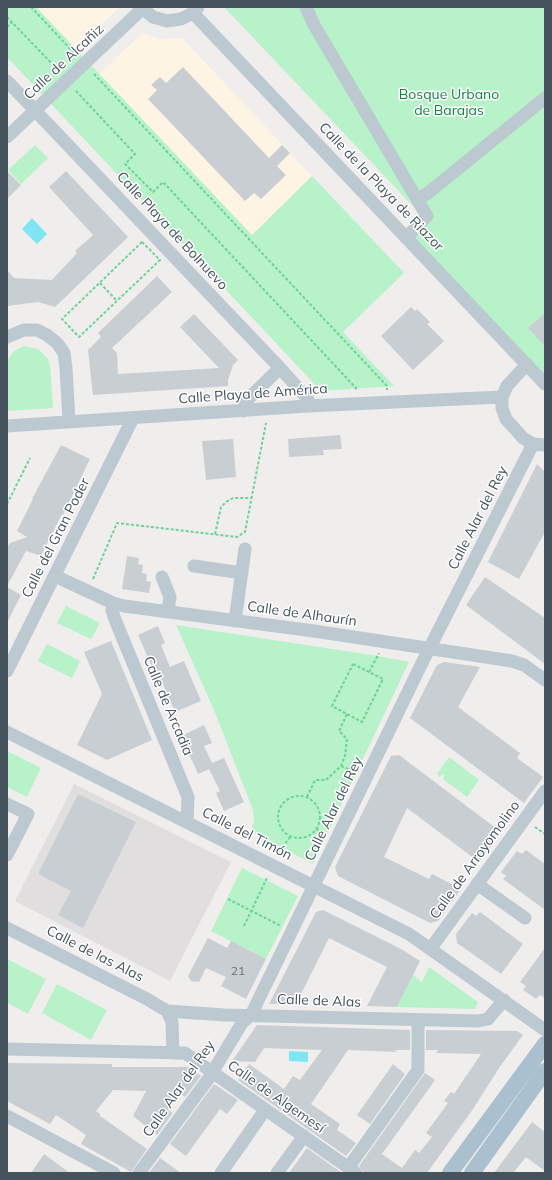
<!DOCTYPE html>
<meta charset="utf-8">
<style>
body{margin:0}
#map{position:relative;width:552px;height:1180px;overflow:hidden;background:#f0eded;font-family:Mulish,sans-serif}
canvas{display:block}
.frame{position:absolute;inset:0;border:8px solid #44535c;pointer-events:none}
</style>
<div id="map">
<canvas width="552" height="1180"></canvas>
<div class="frame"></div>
</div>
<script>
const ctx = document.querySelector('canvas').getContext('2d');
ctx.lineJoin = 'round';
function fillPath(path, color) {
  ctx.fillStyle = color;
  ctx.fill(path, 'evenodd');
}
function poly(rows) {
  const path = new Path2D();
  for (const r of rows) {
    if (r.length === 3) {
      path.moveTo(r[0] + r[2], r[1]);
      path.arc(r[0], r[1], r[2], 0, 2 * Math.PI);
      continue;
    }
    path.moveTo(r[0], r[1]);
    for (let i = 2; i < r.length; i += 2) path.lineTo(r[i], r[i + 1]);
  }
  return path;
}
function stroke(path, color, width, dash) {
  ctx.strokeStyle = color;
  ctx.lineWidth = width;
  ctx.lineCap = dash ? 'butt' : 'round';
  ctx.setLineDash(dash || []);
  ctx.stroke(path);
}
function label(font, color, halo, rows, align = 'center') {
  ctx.font = font + ' Mulish,sans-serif';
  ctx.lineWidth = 3;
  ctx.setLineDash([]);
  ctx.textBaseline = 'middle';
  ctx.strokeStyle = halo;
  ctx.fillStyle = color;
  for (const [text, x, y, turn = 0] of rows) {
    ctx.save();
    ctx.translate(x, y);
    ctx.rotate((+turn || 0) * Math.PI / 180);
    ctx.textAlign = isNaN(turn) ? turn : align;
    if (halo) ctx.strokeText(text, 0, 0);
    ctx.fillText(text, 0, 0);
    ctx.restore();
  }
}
fillPath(poly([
 [36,7,119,7,119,8,75,48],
 [142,33,160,39,182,38,312,176,252,236,99,74]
]), '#fdf4e4');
fillPath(poly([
 [74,784,231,862,170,981,15,901]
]), '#e1dedf');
fillPath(poly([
 [7,7,36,7,252,235,312,176,404,273,343,332,394,386,321,391,7,57],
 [224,7,545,7,545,384,406,238,424,220,411,204],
 [35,145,48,158,21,184,8,170],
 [24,346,38,349,48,359,50,365,53,408,8,411,7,361,14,351],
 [66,606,100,623,91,639,57,623],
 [176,625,378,656,409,662,313,864,251,831,254,820,253,810,214,710],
 [47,644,80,661,72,678,38,661],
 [7,751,41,768,27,797,7,787],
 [449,757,479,780,467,797,443,779,445,775,442,774,440,777,437,774],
 [242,868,298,896,266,959,211,931],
 [7,959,46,979,28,1014,7,1003],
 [429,967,478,1002,475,1009,397,1007,413,975,422,982],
 [57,984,107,1010,91,1040,42,1013]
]), '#b7f2c9');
fillPath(poly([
 [32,218,47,234,37,244,22,229],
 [289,1051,308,1052,308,1062,289,1061]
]), '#80e5f3');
fillPath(poly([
 [183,67,269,158,282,145,290,153,277,166,286,175,261,199,254,193,245,201,148,99,157,90,151,85,160,77,166,83],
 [7,171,21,185,7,199],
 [66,171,128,237,55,307,38,302,7,306,7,270,14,278,52,280,77,253,75,251,93,235,49,187],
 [157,276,172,292,112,348,117,353,118,374,219,368,180,327,194,314,238,360,233,365,228,380,228,386,93,395,88,350,101,337,98,333],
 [411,307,415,311,417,309,430,322,427,324,444,341,413,370,381,336],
 [545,313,545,346,528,328],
 [340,435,342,449,323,450,324,455,289,457,288,439],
 [233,439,236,477,206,480,202,441],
 [61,445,90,459,63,515,62,514,41,556,26,551,7,586,7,548,10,543,27,537,17,531,33,499,32,499],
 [537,464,545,472,545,532,519,579,488,562],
 [127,556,139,558,138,564,143,565,142,573,147,574,146,581,151,582,149,593,122,589],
 [485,577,545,618,545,664,466,605],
 [7,587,21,595,7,623],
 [158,626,165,643,161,645,170,667,184,661,201,701,175,712,160,677,157,678,138,635],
 [111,641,152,740,107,760,77,745,102,694,84,652],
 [444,662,480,667,458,707,520,753,517,758,543,777,524,803,410,718,437,665],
 [204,725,212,743,204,746,212,763,224,758,244,802,224,811,216,793,220,791,209,769,198,774,181,736],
 [399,755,501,832,479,862,407,808,384,857,429,879,432,874,461,889,438,921,430,923,338,876,335,867,391,756],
 [78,794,136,822,83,928,58,915,71,891,38,874],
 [526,850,545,864,545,910,503,879,506,876,501,872,517,851,522,854],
 [323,910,401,949,420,961,397,1007,367,1006,387,967,329,938,296,1004,269,1004,316,912],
 [480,912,523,944,501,974,457,943,456,934,472,913,476,916],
 [208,938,227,948,231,941,266,959,246,999,221,986,226,977,206,968,199,982,191,981,188,976],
 [545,948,545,998,540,995,536,999,523,990,526,986,520,982],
 [257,1025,410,1030,410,1050,394,1050,397,1052,348,1050,311,1104,340,1124,337,1130,356,1143,346,1156,238,1080,249,1064,284,1089,293,1076,300,1080,322,1050,264,1048,255,1062,232,1061],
 [426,1030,517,1031,523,1035,499,1068,473,1109,427,1173,364,1173,359,1166,425,1073,435,1080,382,1154,402,1168,415,1150,419,1153,432,1137,426,1133,448,1103,444,1101,451,1092,454,1094,481,1054,436,1053,438,1050,426,1050],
 [7,1063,112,1064,112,1067,188,1067,201,1076,185,1097,179,1093,168,1110,173,1113,157,1135,133,1116,146,1091,113,1090,96,1111,100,1114,100,1116,147,1149,131,1172,81,1144,86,1135,56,1115,50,1124,7,1101],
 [393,1064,405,1074,370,1124,357,1115],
 [214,1084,238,1100,227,1114,220,1109,186,1156,170,1144],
 [532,1122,545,1132,545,1171,526,1157,513,1173,494,1173],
 [307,1148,342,1173,289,1173],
 [44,1154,70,1173,31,1173],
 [160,1158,181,1173,149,1173]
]), '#c9ced3');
stroke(poly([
 [31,7,75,54],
 [7,17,58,70],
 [7,27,12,22],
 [94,74,387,386,387,390],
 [76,91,135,154,125,164,153,192,163,182,356,388,356,391],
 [142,242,160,260,79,337,62,319,142,242],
 [100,283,117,301],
 [7,504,30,458],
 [215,534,221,507,226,502,233,498,251,498],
 [93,579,117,523,237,537,245,532,266,423],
 [353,664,383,679,362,722,332,706,353,664],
 [369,672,379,653],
 [341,766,355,772],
 [299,817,21],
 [307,797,315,780,326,780,341,766,345,756,347,739,339,731,347,714],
 [535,827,545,834],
 [316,829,326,834],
 [279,851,291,836],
 [228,899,281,926],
 [244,926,267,878]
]), '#6cd397', 2, [3, 2]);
stroke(poly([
 [141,7,153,17,167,21,181,19,193,13,198,7],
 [306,7,314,25,427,216,406,238],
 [193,13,545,384],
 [7,81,280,368,308,399,308,406],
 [7,137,142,9],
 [418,199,428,193,545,98],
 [7,337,24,330,37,330,47,335,57,343,64,353,66,368,69,421],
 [527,364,507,386,502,397,502,408,506,419,523,438,533,444,545,445],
 [244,411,245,402,280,368],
 [7,426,308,406,502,397],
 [194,566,242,573],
 [55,576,113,603,124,606,314,631,512,661,524,665,545,680],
 [162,577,170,597,168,611],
 [113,603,112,610,114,617,188,797,187,822],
 [235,621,245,549],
 [7,671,133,418],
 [7,732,409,934,545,1030],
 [7,804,28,814,7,855],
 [477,884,525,918],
 [7,928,147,999,167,1011,225,1015,478,1021,488,1019,504,1000],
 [431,948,545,791],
 [167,1011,172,1022,173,1053],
 [7,1049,185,1053,356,1173],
 [7,1116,114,1173],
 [348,1168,418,1070,418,1020],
 [139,1173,209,1078,242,1023,251,1015,421,665,533,444],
 [221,1173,265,1110],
 [277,1173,304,1136]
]), '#bcc9d1', 13);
stroke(poly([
 [450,1173,545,1044],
 [472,1173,545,1071]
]), '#aac0cf', 16);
label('12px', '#65727a', null, [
 ["21",238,971]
]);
label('14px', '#44535c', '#fff', [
 ["Calle de Alcañiz",64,62,-43],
 ["Calle de la Playa de Riazor",381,187,46],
 ["Calle Playa de Bolnuevo",172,231,47],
 ["Calle Playa de América",253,394,-4],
 ["Calle Alar del Rey",478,518,-63],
 ["Calle del Gran Poder",56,538,-63],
 ["Calle de Alhaurín",302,614,8],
 ["Calle de Arcadia",168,706,67],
 ["Calle Alar del Rey",334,809,-64],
 ["Calle del Timón",247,834,27],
 ["Calle de Arroyomolino",475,860,-54],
 ["Calle de las Alas",95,954,27],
 ["Calle de Alas",319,1001,2],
 ["Calle Alar del Rey",179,1089,-55],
 ["Calle de Algemesí",276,1097,35]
]);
label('14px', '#0f833f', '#fff', [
 ["Bosque Urbano",449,95],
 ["de Barajas",449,111]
]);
</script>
